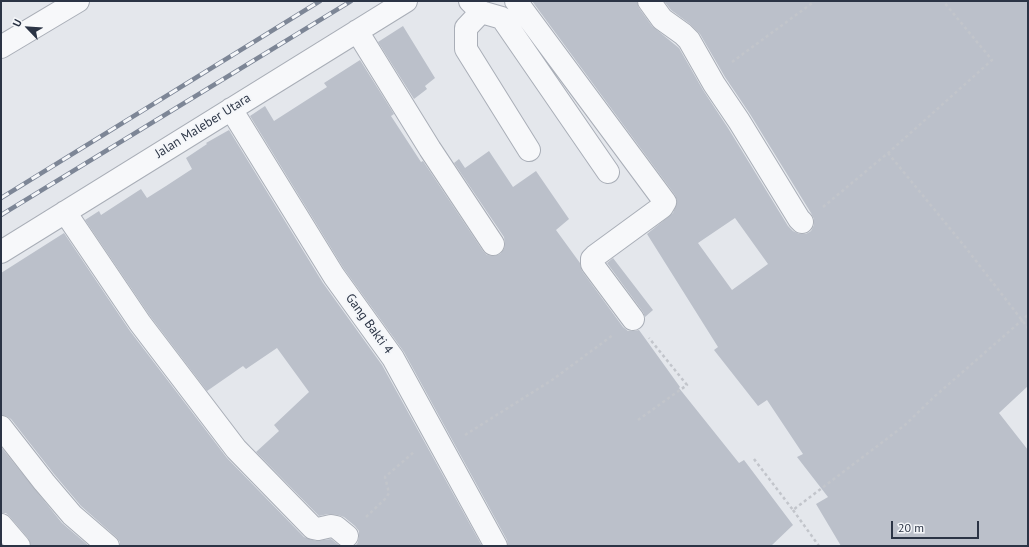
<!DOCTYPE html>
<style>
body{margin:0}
#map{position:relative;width:1029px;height:547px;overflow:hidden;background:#e4e7ec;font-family:"PT Sans",sans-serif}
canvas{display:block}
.frame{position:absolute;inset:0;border:2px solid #2b3445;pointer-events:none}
.north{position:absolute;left:8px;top:8px;width:40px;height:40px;-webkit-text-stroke:3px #f4f6f9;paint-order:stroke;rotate:295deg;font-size:11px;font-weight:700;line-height:16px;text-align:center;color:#2b3445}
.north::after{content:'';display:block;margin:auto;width:14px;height:18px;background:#2b3445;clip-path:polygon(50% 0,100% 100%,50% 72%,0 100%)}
.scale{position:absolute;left:891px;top:521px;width:88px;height:18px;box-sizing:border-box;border:2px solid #2b3445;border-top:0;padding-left:5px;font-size:12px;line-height:14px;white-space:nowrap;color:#2b3445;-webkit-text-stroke:3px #f4f6f9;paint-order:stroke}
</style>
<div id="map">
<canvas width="1029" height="547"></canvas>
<div class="frame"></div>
<div class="north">U</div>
<div class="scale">20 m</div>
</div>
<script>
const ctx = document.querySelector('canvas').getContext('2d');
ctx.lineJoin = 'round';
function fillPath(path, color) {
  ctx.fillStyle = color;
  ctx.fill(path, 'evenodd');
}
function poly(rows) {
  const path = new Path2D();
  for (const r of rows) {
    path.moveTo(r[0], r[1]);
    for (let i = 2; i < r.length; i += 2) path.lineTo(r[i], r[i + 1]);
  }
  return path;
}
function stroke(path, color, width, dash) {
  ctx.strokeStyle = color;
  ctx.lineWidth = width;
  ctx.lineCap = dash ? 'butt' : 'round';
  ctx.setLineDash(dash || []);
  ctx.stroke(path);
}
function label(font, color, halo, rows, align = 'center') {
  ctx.font = font + ' "PT Sans",sans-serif';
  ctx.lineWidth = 4;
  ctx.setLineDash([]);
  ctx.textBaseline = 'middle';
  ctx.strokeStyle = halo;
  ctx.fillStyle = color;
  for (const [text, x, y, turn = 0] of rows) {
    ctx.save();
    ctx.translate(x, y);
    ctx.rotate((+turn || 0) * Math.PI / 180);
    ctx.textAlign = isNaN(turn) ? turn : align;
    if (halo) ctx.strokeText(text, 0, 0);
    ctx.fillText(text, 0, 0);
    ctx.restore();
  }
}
fillPath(poly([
 [532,1,637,1,639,8,652,26,679,48,703,90,728,128,788,226,793,231,799,234,806,234,811,231,814,225,814,219,811,213,750,114,725,77,700,34,690,24,671,10,664,1,1028,1,1028,386,999,413,1028,450,1028,546,841,546,816,504,828,497,797,457,803,454,767,400,758,406,714,350,718,347,647,234,673,213,677,202,675,195],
 [735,218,768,264,732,290,698,243],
 [403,26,435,78,425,86,427,89,414,99,378,42],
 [360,60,394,114,391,116,421,162,423,161,483,251,487,255,493,256,500,254,504,249,505,244,504,237,454,163,459,159,465,168,489,151,513,187,536,171,569,219,556,230,580,263,582,271,623,327,628,331,634,331,639,330,680,387,679,388,739,463,744,460,793,525,771,546,508,546,507,540,404,352,344,269,250,116,265,106,274,121,327,87,324,83],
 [229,130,323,283,382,365,482,546,354,546,357,544,359,538,359,531,355,526,344,517,338,515,328,514,319,516,256,452,279,431,274,425,309,392,277,348,246,369,243,366,207,391,150,316,85,220,99,211,101,215,141,189,147,198,166,186,192,169,186,158,207,144,206,143],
 [64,233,130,331,227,458,304,537,316,541,331,539,340,546,120,546,120,542,116,537,81,506,54,474,11,419,6,416,1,415,1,273],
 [613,258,653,310,645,317,643,312,607,263],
 [1,447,62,523,89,546,31,546,28,538,10,517,6,513,1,513]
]), '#bbc0ca');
const minor = poly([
 [470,1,481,12,502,18,608,172],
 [516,1,665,202,662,207,595,256,592,259,592,264,633,319],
 [649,1,662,19,683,34,689,40,714,84,739,121,799,219,802,222],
 [481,12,466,28,466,49,529,150],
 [357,31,430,149,493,244],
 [1,47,78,1],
 [231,109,334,276,393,358,496,546],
 [65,212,140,323,236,449,313,528,318,529,331,526,336,527,347,536],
 [1,252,406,1],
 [1,427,44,482,72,515,108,546],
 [1,525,19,546]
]);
stroke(minor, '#a9aeb7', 24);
stroke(poly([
 [732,62,815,1],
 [888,153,966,248,1028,328],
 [823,207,888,153,992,60,943,1],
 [638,420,687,385,649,338],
 [465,435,552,380,613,335],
 [754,459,793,510,905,425,934,397,1028,315],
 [793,510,819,546],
 [366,517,386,498,389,493,385,477,414,452]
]), '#c2c5cb', 2.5, [3, 3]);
stroke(minor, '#f7f8fa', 22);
const rail = poly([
 [1,198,320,1],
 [1,215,351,1]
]);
stroke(rail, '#7d8696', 4.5);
stroke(rail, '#f4f6f9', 3, [9]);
label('13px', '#2b3445', '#f4f6f9', [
 ["Jalan Maleber Utara",203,126,-32],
 ["Gang Bakti 4",369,324,54]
]);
</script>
